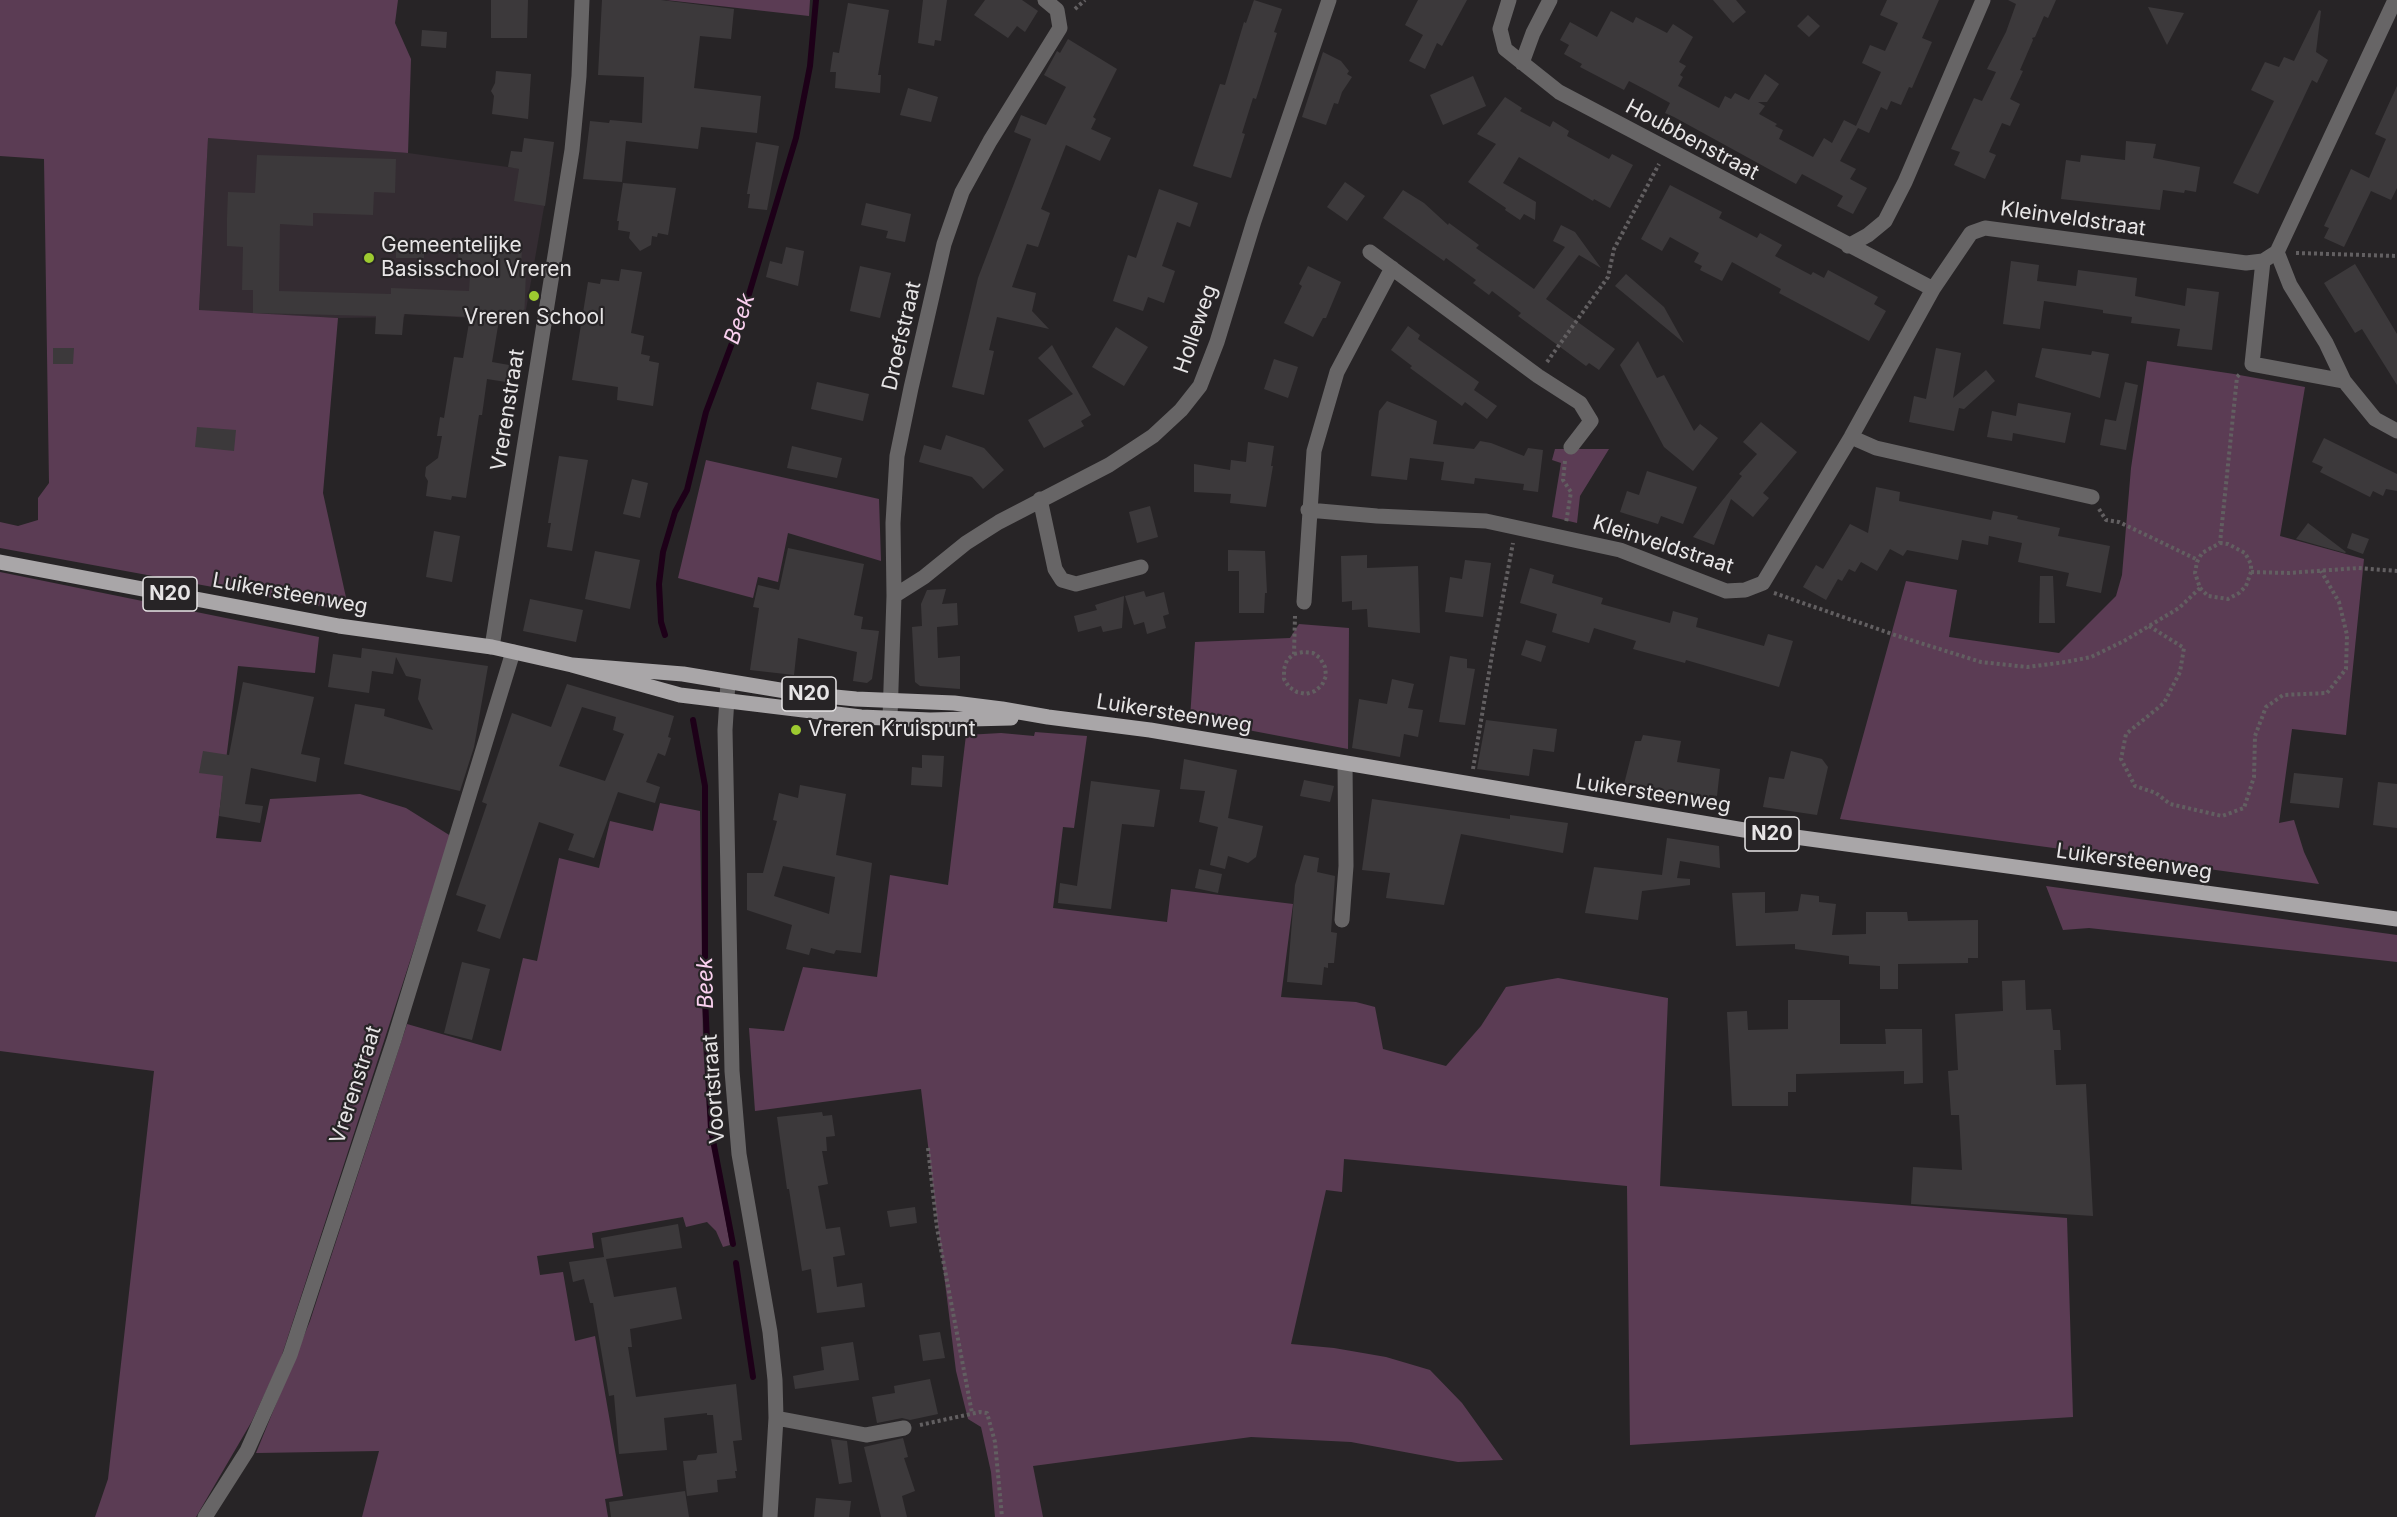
<!DOCTYPE html>
<style>
body{margin:0}
canvas{display:block;background:#272426}
</style>
<canvas width="2397" height="1517"></canvas>
<script>
const ctx = document.querySelector('canvas').getContext('2d');
ctx.lineJoin = 'round';
function fillPath(path, color) {
  ctx.fillStyle = color;
  ctx.fill(path, 'evenodd');
}
function poly(rows) {
  const path = new Path2D();
  for (const r of rows) {
    path.moveTo(r[0], r[1]);
    for (let i = 2; i < r.length; i += 2) path.lineTo(r[i], r[i + 1]);
  }
  return path;
}
function stroke(path, color, width, dash) {
  ctx.strokeStyle = color;
  ctx.lineWidth = width;
  ctx.lineCap = dash ? 'butt' : 'round';
  ctx.setLineDash(dash || []);
  ctx.stroke(path);
}
function label(font, color, halo, rows, align = 'center') {
  ctx.font = font + ' Inter,sans-serif';
  ctx.lineWidth = 4.5;
  ctx.setLineDash([]);
  ctx.textBaseline = 'middle';
  ctx.strokeStyle = halo;
  ctx.fillStyle = color;
  for (const [text, x, y, turn = 0] of rows) {
    ctx.save();
    ctx.translate(x, y);
    ctx.rotate((+turn || 0) * Math.PI / 180);
    ctx.textAlign = isNaN(turn) ? turn : align;
    if (halo) ctx.strokeText(text, 0, 0);
    ctx.fillText(text, 0, 0);
    ctx.restore();
  }
}
fillPath(poly([
 [208,137,408,153,550,173,524,321,405,314,404,317,338,318,199,311]
]), '#342c32');
fillPath(poly([
 [0,0,398,0,395,23,411,59,408,153,208,138,199,310,338,318,323,493,347,602,345,610,311,605,0,548,0,522,18,526,38,520,38,498,49,483,44,159,0,156],
 [666,0,810,0,809,16],
 [2147,361,2234,374,2305,387,2280,536,2364,559,2346,735,2292,729,2279,823,2294,820,2304,852,2319,884,1840,819,1906,581,1957,590,1949,637,2059,653,2116,596,2122,575,2131,468],
 [1555,449,1609,449,1580,496,1577,523,1552,517,1561,463,1552,460],
 [706,460,879,499,881,561,788,533,778,582,758,577,753,598,678,578],
 [0,572,319,637,315,673,238,666,216,838,261,842,270,799,360,794,406,808,454,838,435,884,280,1361,252,1421,196,1517,95,1517,108,1479,154,1071,0,1051],
 [1299,624,1349,628,1348,749,1190,719,1195,642,1290,638],
 [1035,732,1087,736,1074,828,1063,827,1053,908,1167,922,1171,889,1293,904,1281,997,1356,1002,1375,1007,1383,1049,1446,1066,1481,1026,1506,987,1558,978,1668,998,1660,1186,2067,1218,2073,1417,1630,1445,1627,1186,1344,1159,1342,1192,1326,1190,1291,1344,1334,1348,1386,1357,1430,1370,1462,1403,1503,1460,1458,1462,1351,1442,1251,1437,1033,1466,1043,1517,995,1517,991,1472,981,1427,968,1419,956,1371,921,1089,755,1111,749,1028,784,1031,803,967,877,977,890,875,948,885,966,735,1001,733,1034,736],
 [660,803,700,811,703,1043,707,1112,730,1245,723,1247,716,1231,707,1222,686,1227,683,1217,592,1233,594,1248,537,1256,540,1275,563,1272,575,1341,595,1336,623,1496,605,1499,608,1517,362,1517,379,1451,256,1453,310,1321,407,1024,501,1051,523,958,537,961,559,858,599,868,610,821,653,831],
 [2046,886,2397,935,2397,962,2089,928,2063,930]
]), '#5b3c54');
stroke(poly([
 [665,635,661,622,659,584,663,552,675,512,687,490,706,412,743,314,796,138,810,66,816,0],
 [693,720,705,786,705,997,711,1130,733,1244],
 [736,1263,753,1377]
]), '#1d0018', 6);
fillPath(poly([
 [491,0,528,0,527,38,491,38],
 [602,0,661,0,734,9,731,39,700,36,694,88,761,96,757,133,701,127,698,149,626,141,622,182,583,179,590,121,609,123,610,120,642,123,644,77,598,75],
 [923,0,947,0,941,41,935,40,934,46,918,43],
 [985,0,1022,0,1038,11,1025,32,1017,26,1008,38,974,15],
 [1254,0,1282,9,1274,32,1277,33,1256,99,1253,98,1242,133,1245,134,1231,178,1193,166,1220,84,1225,85,1244,22,1246,23],
 [1418,0,1467,0,1442,46,1437,43,1425,69,1409,61,1423,35,1405,25],
 [1713,0,1736,0,1746,12,1733,23],
 [1887,0,1939,0,1922,38,1932,42,1912,88,1909,87,1901,105,1891,101,1887,110,1881,107,1869,133,1858,128,1840,161,1856,169,1850,179,1867,188,1853,214,1837,206,1843,196,1802,174,1796,184,1674,117,1665,113,1670,103,1650,92,1629,81,1624,90,1580,67,1582,64,1564,54,1569,45,1560,40,1570,22,1597,37,1611,11,1633,23,1636,17,1667,33,1673,24,1693,37,1679,62,1686,66,1680,75,1683,77,1678,86,1719,108,1725,96,1731,99,1735,93,1749,100,1765,74,1779,84,1767,102,1758,102,1765,106,1759,114,1777,124,1775,126,1783,130,1779,139,1813,157,1824,138,1832,143,1844,120,1856,126,1881,72,1862,63,1870,45,1885,51,1898,23,1880,15],
 [2008,0,2056,0,2048,18,2044,16,2035,37,2032,38,2033,40,2020,70,2023,71,2010,99,2020,104,2010,126,2002,123,1989,152,1996,155,1985,179,1954,165,1960,152,1951,149,1974,98,1982,101,1996,72,1987,69,2006,32,2016,4],
 [848,3,889,10,878,75,881,75,880,93,835,88,836,72,830,72,833,52,839,53],
 [2148,7,2184,13,2167,45],
 [2319,10,2321,11,2316,52,2328,60,2317,83,2312,80,2258,194,2233,183,2274,101,2251,90,2265,62,2279,67,2284,57,2294,61],
 [1808,15,1820,26,1809,37,1797,26],
 [422,30,447,32,446,48,421,46],
 [1068,39,1117,69,1093,117,1096,119,1091,129,1111,138,1100,161,1066,145,1041,209,1050,213,1038,247,1027,244,1012,287,1036,293,1032,311,1049,329,997,317,989,350,994,351,984,395,952,387,978,278,1031,139,1014,132,1021,115,1046,125,1066,87,1044,75,1057,51,1060,53],
 [1323,52,1341,61,1349,71,1347,74,1352,77,1342,92,1338,104,1334,103,1326,125,1302,117],
 [496,71,531,74,528,119,492,114,494,96,491,91,495,83],
 [1473,76,1486,106,1443,125,1430,95],
 [2397,86,2397,188,2391,200,2371,191,2344,247,2324,238,2329,228,2324,226,2351,169,2369,178,2386,139,2375,134],
 [908,88,938,97,931,122,900,115],
 [1505,97,1522,108,1520,111,1550,127,1553,121,1569,131,1567,136,1609,159,1612,154,1633,165,1610,208,1594,199,1593,201,1519,157,1503,183,1536,202,1535,220,1524,214,1520,220,1505,210,1506,208,1468,182,1496,144,1477,134],
 [524,138,554,142,545,206,514,201,519,169,508,167,511,151,522,152],
 [2126,141,2156,144,2153,158,2200,167,2196,192,2185,190,2184,193,2163,190,2160,210,2061,199,2066,160,2080,162,2081,155,2125,160],
 [756,142,779,146,767,210,748,208,750,194,747,194],
 [257,155,396,159,395,193,374,192,373,215,313,213,313,226,280,224,279,291,391,294,391,288,469,291,471,260,458,260,459,243,522,245,521,272,526,272,524,321,499,320,492,362,509,365,506,382,487,379,482,415,479,415,466,498,452,496,451,500,426,496,428,481,425,476,426,467,438,458,442,436,437,436,440,417,444,418,454,357,463,358,470,317,404,314,402,335,375,334,376,316,253,313,253,290,242,290,243,247,227,246,227,218,228,192,255,193],
 [1345,182,1365,196,1347,221,1327,207],
 [623,183,676,188,668,235,658,233,657,237,652,236,651,245,640,251,629,238,630,232,618,230,619,221,617,221],
 [1670,185,1722,212,1719,218,1757,238,1760,233,1782,245,1775,256,1811,275,1813,272,1824,278,1828,270,1878,297,1874,304,1886,311,1869,341,1779,293,1781,289,1732,262,1722,281,1700,270,1702,266,1694,262,1699,253,1670,237,1662,251,1641,239],
 [1159,189,1198,203,1190,227,1177,222,1162,266,1175,271,1164,303,1148,297,1143,311,1113,301,1128,255,1136,258],
 [1403,190,1424,203,1448,225,1449,223,1479,245,1476,248,1534,289,1565,247,1553,241,1561,225,1575,232,1601,268,1579,255,1546,299,1615,349,1599,370,1589,363,1586,366,1518,316,1521,313,1492,291,1489,295,1473,283,1476,280,1446,258,1444,261,1383,218],
 [866,203,911,214,905,242,886,238,888,231,861,225],
 [396,242,424,242,424,258,396,258],
 [786,247,804,251,798,286,766,277,770,261,782,264],
 [2011,261,2039,265,2037,281,2076,286,2078,270,2137,278,2135,296,2185,306,2187,288,2219,292,2212,350,2177,346,2180,329,2131,323,2132,317,2103,313,2103,310,2044,301,2040,329,2003,324],
 [2355,264,2397,334,2397,385,2362,329,2355,333,2324,283],
 [860,266,891,273,880,318,850,311],
 [1308,266,1341,282,1326,318,1323,318,1313,337,1284,323,1302,286,1299,284],
 [621,269,642,272,631,333,644,336,641,354,650,356,649,361,659,363,653,406,617,400,618,387,572,380,588,282,600,284,601,279,619,281],
 [1626,274,1664,307,1684,343,1615,286],
 [1408,326,1420,335,1418,339,1479,382,1474,390,1497,406,1487,419,1465,402,1462,406,1410,368,1412,366,1391,350],
 [1116,327,1148,347,1124,386,1092,367],
 [1638,341,1657,378,1664,375,1694,431,1700,424,1718,438,1693,471,1664,447,1620,365],
 [1052,345,1091,415,1081,421,1084,426,1044,448,1028,420,1073,394,1038,358],
 [53,348,74,348,73,364,53,364],
 [1936,348,1961,353,1953,398,1986,370,1995,381,1964,409,1959,408,1954,431,1909,422,1914,396,1926,399],
 [2042,348,2091,355,2092,351,2109,354,2100,398,2035,377],
 [1274,359,1298,367,1288,398,1264,389],
 [817,382,869,394,863,421,811,409],
 [2125,382,2138,385,2126,450,2100,445,2105,419,2116,421],
 [1387,401,1437,421,1433,444,1474,449,1480,441,1491,443,1524,456,1528,448,1543,450,1538,492,1523,490,1524,484,1475,478,1474,484,1441,480,1444,462,1410,458,1407,480,1371,476,1379,411],
 [2018,403,2071,413,2065,443,2013,433,2012,441,1987,437,1992,411,2016,416],
 [1761,422,1797,452,1763,493,1769,498,1753,517,1731,499,1714,545,1693,537,1742,476,1739,474,1757,454,1743,442],
 [197,427,236,430,234,451,195,447],
 [946,435,984,448,1004,470,983,489,972,477,919,462,924,445,941,450],
 [2324,438,2397,474,2397,491,2386,489,2383,496,2373,491,2370,497,2320,472,2323,467,2312,462],
 [1248,442,1274,446,1271,466,1273,466,1266,507,1230,503,1231,494,1194,492,1194,464,1230,470,1231,460,1246,462],
 [792,446,842,458,837,478,787,468],
 [559,456,588,460,572,551,547,547,551,523,548,523],
 [1647,471,1697,487,1683,524,1661,516,1658,524,1620,512,1627,491,1639,495],
 [632,479,648,483,640,518,623,514],
 [1876,487,1900,492,1899,501,1991,520,1993,511,2018,516,2017,519,2060,528,2058,536,2110,546,2101,593,2066,586,2069,573,2018,562,2022,543,1989,536,1988,545,1962,540,1958,560,1907,550,1903,556,1890,549,1877,571,1861,562,1855,572,1849,569,1842,581,1838,579,1826,600,1803,587,1816,565,1823,569,1850,524,1868,533],
 [1150,506,1158,537,1137,543,1129,512],
 [2308,523,2346,552,2345,553,2296,539],
 [434,531,460,536,452,582,426,577],
 [2352,533,2369,539,2363,554,2347,548],
 [788,548,864,564,854,615,863,617,861,629,879,631,872,679,867,683,853,681,857,652,798,638,794,675,750,670,759,608,753,607,758,585,779,590],
 [1228,550,1265,551,1267,593,1265,593,1264,613,1239,613,1239,571,1228,571],
 [595,551,640,560,630,609,585,599],
 [1367,555,1367,568,1418,566,1420,633,1368,627,1367,609,1352,610,1352,601,1342,602,1341,556],
 [1465,560,1491,563,1483,617,1445,612,1450,577,1462,579],
 [1530,568,1554,575,1552,583,1603,598,1601,604,1670,623,1673,611,1698,618,1696,627,1764,646,1768,634,1793,641,1779,687,1686,660,1685,663,1633,649,1636,641,1594,628,1589,643,1552,632,1557,614,1520,603],
 [2040,576,2053,576,2055,623,2039,623],
 [946,589,942,604,957,603,958,625,937,627,938,658,960,656,960,689,920,686,915,682,912,627,922,626,921,604,927,590],
 [1144,591,1146,597,1164,592,1169,614,1163,616,1166,628,1147,634,1144,622,1134,625,1125,596],
 [1124,596,1122,628,1103,632,1101,626,1078,632,1074,616,1097,610,1095,605],
 [530,599,583,610,576,642,523,631],
 [1526,640,1546,646,1541,662,1521,655],
 [362,648,488,666,474,747,460,791,344,764,355,704,385,709,384,716,433,730,418,699,421,679,406,676,396,657,393,674,372,671,369,693,328,687,333,654,361,658],
 [1450,656,1467,659,1467,668,1475,669,1465,725,1439,722],
 [1392,679,1414,684,1408,708,1423,710,1418,737,1404,734,1400,757,1352,748,1359,699,1387,704],
 [243,682,314,697,301,754,320,758,316,782,251,768,245,804,263,806,260,823,219,816,223,776,199,773,203,751,229,755],
 [567,684,674,716,668,737,671,738,665,756,658,753,646,782,660,787,655,803,618,792,594,858,568,850,574,834,539,822,500,939,477,931,486,905,456,895,487,804,482,802,512,713,551,727],
 [582,707,616,717,613,730,624,734,605,781,559,766],
 [1486,720,1557,729,1554,752,1533,749,1529,776,1477,769],
 [1643,735,1681,741,1677,762,1720,769,1717,796,1709,795,1708,800,1623,788,1635,741,1641,741],
 [1791,751,1822,759,1828,767,1817,815,1763,807,1769,777,1784,779],
 [922,755,944,756,942,787,911,785,912,767,922,768],
 [1184,759,1237,770,1228,818,1263,826,1256,857,1248,863,1228,856,1225,869,1210,865,1218,827,1199,822,1205,791,1180,789],
 [2294,773,2343,778,2339,808,2290,803],
 [1304,780,1334,786,1330,802,1300,796],
 [1091,781,1160,790,1154,827,1122,824,1111,909,1058,903,1060,883,1077,886],
 [2378,782,2397,784,2397,828,2373,825],
 [800,785,846,794,836,855,872,863,861,953,836,950,834,954,811,948,809,955,786,949,792,925,747,910,747,873,763,873,777,821,773,820,779,793,798,798],
 [783,866,835,877,829,914,774,896],
 [1372,799,1510,819,1510,815,1568,823,1563,853,1461,834,1444,905,1386,898,1390,873,1362,870],
 [1667,838,1719,846,1720,868,1680,861,1677,878,1690,879,1690,885,1642,891,1638,920,1585,913,1594,867,1662,875],
 [1304,855,1319,858,1317,872,1335,876,1331,932,1337,933,1334,963,1328,963,1328,968,1324,967,1322,985,1287,982,1295,885],
 [1199,869,1222,874,1218,893,1195,888],
 [1765,892,1765,913,1798,911,1801,894,1819,896,1819,902,1836,904,1832,935,1866,934,1866,912,1907,912,1908,921,1978,920,1978,958,1968,958,1968,963,1898,964,1898,989,1880,989,1880,966,1849,964,1849,956,1795,949,1795,944,1736,946,1732,893],
 [462,962,490,969,472,1040,444,1033],
 [2025,980,2026,1010,2051,1009,2053,1030,2060,1030,2061,1050,2054,1050,2056,1085,2086,1084,2093,1216,1911,1204,1913,1167,1962,1170,1959,1115,1951,1115,1948,1071,1958,1070,1955,1014,2003,1011,2002,981],
 [1788,1000,1840,1000,1840,1044,1886,1044,1885,1029,1922,1029,1923,1083,1904,1084,1904,1071,1796,1074,1796,1092,1788,1092,1788,1106,1732,1106,1727,1012,1747,1011,1748,1030,1788,1029],
 [822,1112,823,1116,832,1115,835,1136,826,1137,827,1151,822,1151,828,1184,818,1186,826,1229,840,1227,845,1255,833,1257,837,1287,862,1283,865,1307,817,1313,811,1269,802,1271,789,1189,787,1189,777,1117],
 [915,1207,917,1223,890,1227,887,1211],
 [678,1224,682,1248,606,1259,614,1297,676,1287,682,1319,630,1329,632,1347,628,1347,636,1397,736,1384,742,1440,733,1441,737,1471,735,1471,736,1478,717,1480,718,1492,687,1496,683,1461,696,1460,698,1455,717,1453,713,1415,707,1415,707,1413,664,1418,667,1450,619,1454,614,1395,609,1396,593,1303,590,1303,584,1279,573,1282,569,1262,604,1257,601,1238],
 [940,1332,945,1358,923,1361,919,1335],
 [853,1342,859,1380,795,1389,793,1376,824,1370,821,1347],
 [930,1379,938,1414,910,1420,902,1418,877,1423,872,1397,895,1393,894,1386],
 [903,1438,908,1457,904,1458,915,1491,902,1496,907,1517,881,1517,864,1447],
 [831,1439,847,1441,852,1482,839,1484],
 [685,1491,689,1517,611,1517,609,1502],
 [816,1498,851,1501,849,1517,814,1517]
]), '#3c393b');
stroke(poly([
 [1075,9,1085,0],
 [2296,253,2397,256],
 [1547,362,1608,277,1614,249,1659,164],
 [1565,461,1563,480,1571,492,1566,523],
 [2099,509,2106,520,2119,522,2198,560],
 [2251,572,2289,573,2358,568,2397,571],
 [2200,588,2208,596,2228,599,2239,593,2246,586,2251,572,2251,564,2245,553,2228,544,2220,543],
 [1774,593,1898,636,1981,662,2027,667,2066,662,2091,657,2124,641,2179,608,2200,588,2195,573,2197,562,2202,553,2220,543,2237,377,2241,373],
 [2149,626,2184,648,2180,672,2164,703,2126,734,2121,759,2135,786,2156,793,2170,804,2222,816,2244,808,2254,777,2255,736,2266,707,2283,695,2327,693,2346,669,2347,635,2339,602,2321,571],
 [1294,654,1303,652,1313,653,1320,658,1325,667,1326,676,1322,685,1315,691,1306,694,1297,692,1289,687,1284,679,1284,669,1287,660,1294,654,1295,616],
 [1473,769,1493,649,1513,543],
 [928,1148,937,1228,972,1413],
 [920,1425,980,1412,987,1413,995,1442,1002,1517]
]), '#625f61', 4, [3, 3]);
stroke(poly([
 [1509,0,1500,29,1505,49,1559,92,1933,289],
 [1522,63,1533,33,1550,0],
 [1848,246,1868,235,1885,221,1905,182,1983,0],
 [1370,252,1538,376,1580,403,1591,421,1571,447],
 [2277,252,2290,285,2326,343,2344,381,2375,419,2397,431],
 [2263,261,2252,364,2344,381],
 [1851,437,1876,448,2092,497],
 [1040,499,1055,569,1062,580,1076,584,1141,567],
 [1308,510,1377,516,1486,521,1620,550,1726,591,1745,590,1763,583,1851,437,1933,289,1971,233,1985,228,2246,263,2263,261,2277,252,2395,0],
 [894,596,924,577,966,543,999,522,1109,465,1153,436,1181,410,1200,386,1217,342,1254,221,1329,0],
 [1304,602,1314,451,1337,372,1392,268],
 [492,647,572,150,579,76,582,0],
 [728,682,725,730,732,1071,739,1154,770,1332,775,1380,776,1418,770,1517],
 [890,718,894,596,893,523,897,456,911,388,944,244,962,192,990,141,1060,28,1057,10,1045,0],
 [1342,920,1346,866,1345,763],
 [776,1418,866,1435,904,1428],
 [205,1517,247,1451,290,1355,394,1040,513,652]
]), '#676566', 15);
stroke(poly([
 [0,562,339,626,492,647,572,665,680,695,861,717,930,720,1011,718],
 [572,665,683,674,804,694,856,699,954,703,1002,709,1048,717,1150,730,1744,830,2397,919]
]), '#a9a6a8', 15);
for (const [x, y, r, color] of [
 [369,258,6,"#9dca30"],
 [534,296,6,"#9dca30"],
 [796,730,6,"#9dca30"]
]) {
  const dot = new Path2D();
  dot.arc(x, y, r, 0, 2 * Math.PI);
  ctx.fillStyle = color;
  ctx.fill(dot);
  stroke(dot, '#272426', 2);
}
for (const [x, y, w] of [
 [170,594,54],
 [809,694,54],
 [1772,834,54]
]) {
  const box = new Path2D();
  box.roundRect(x - w / 2, y - 17, w, 34, 4.5);
  ctx.fillStyle = '#272426';
  ctx.fill(box);
  stroke(box, '#e7e5e6', 1.5);
}
label('bold 20px', '#e7e5e6', null, [
 ["N20",170,594],
 ["N20",809,694],
 ["N20",1772,834]
]);
label('21px', '#e7e5e6', '#272426', [
 ["Houbbenstraat",1692,140,28],
 ["Kleinveldstraat",2073,219,8],
 ["Holleweg",1196,329,-71],
 ["Droefstraat",902,336,-77],
 ["Vrerenstraat",508,410,-81],
 ["Kleinveldstraat",1663,545,18],
 ["Luikersteenweg",290,594,10],
 ["Luikersteenweg",1174,714,9],
 ["Luikersteenweg",1653,794,9],
 ["Luikersteenweg",2134,862,8],
 ["Vrerenstraat",356,1085,-72],
 ["Voortstraat",714,1089,-94]
]);
label('21px', '#e7e5e6', '#272426', [
 ["Gemeentelijke",381,246],
 ["Basisschool Vreren",381,270],
 ["Vreren School",534,318,"center"],
 ["Vreren Kruispunt",808,730]
], 'left');
label('italic 22px', '#fad0ef', '#272426', [
 ["Beek",740,319,-71],
 ["Beek",706,983,-91]
]);
</script>
